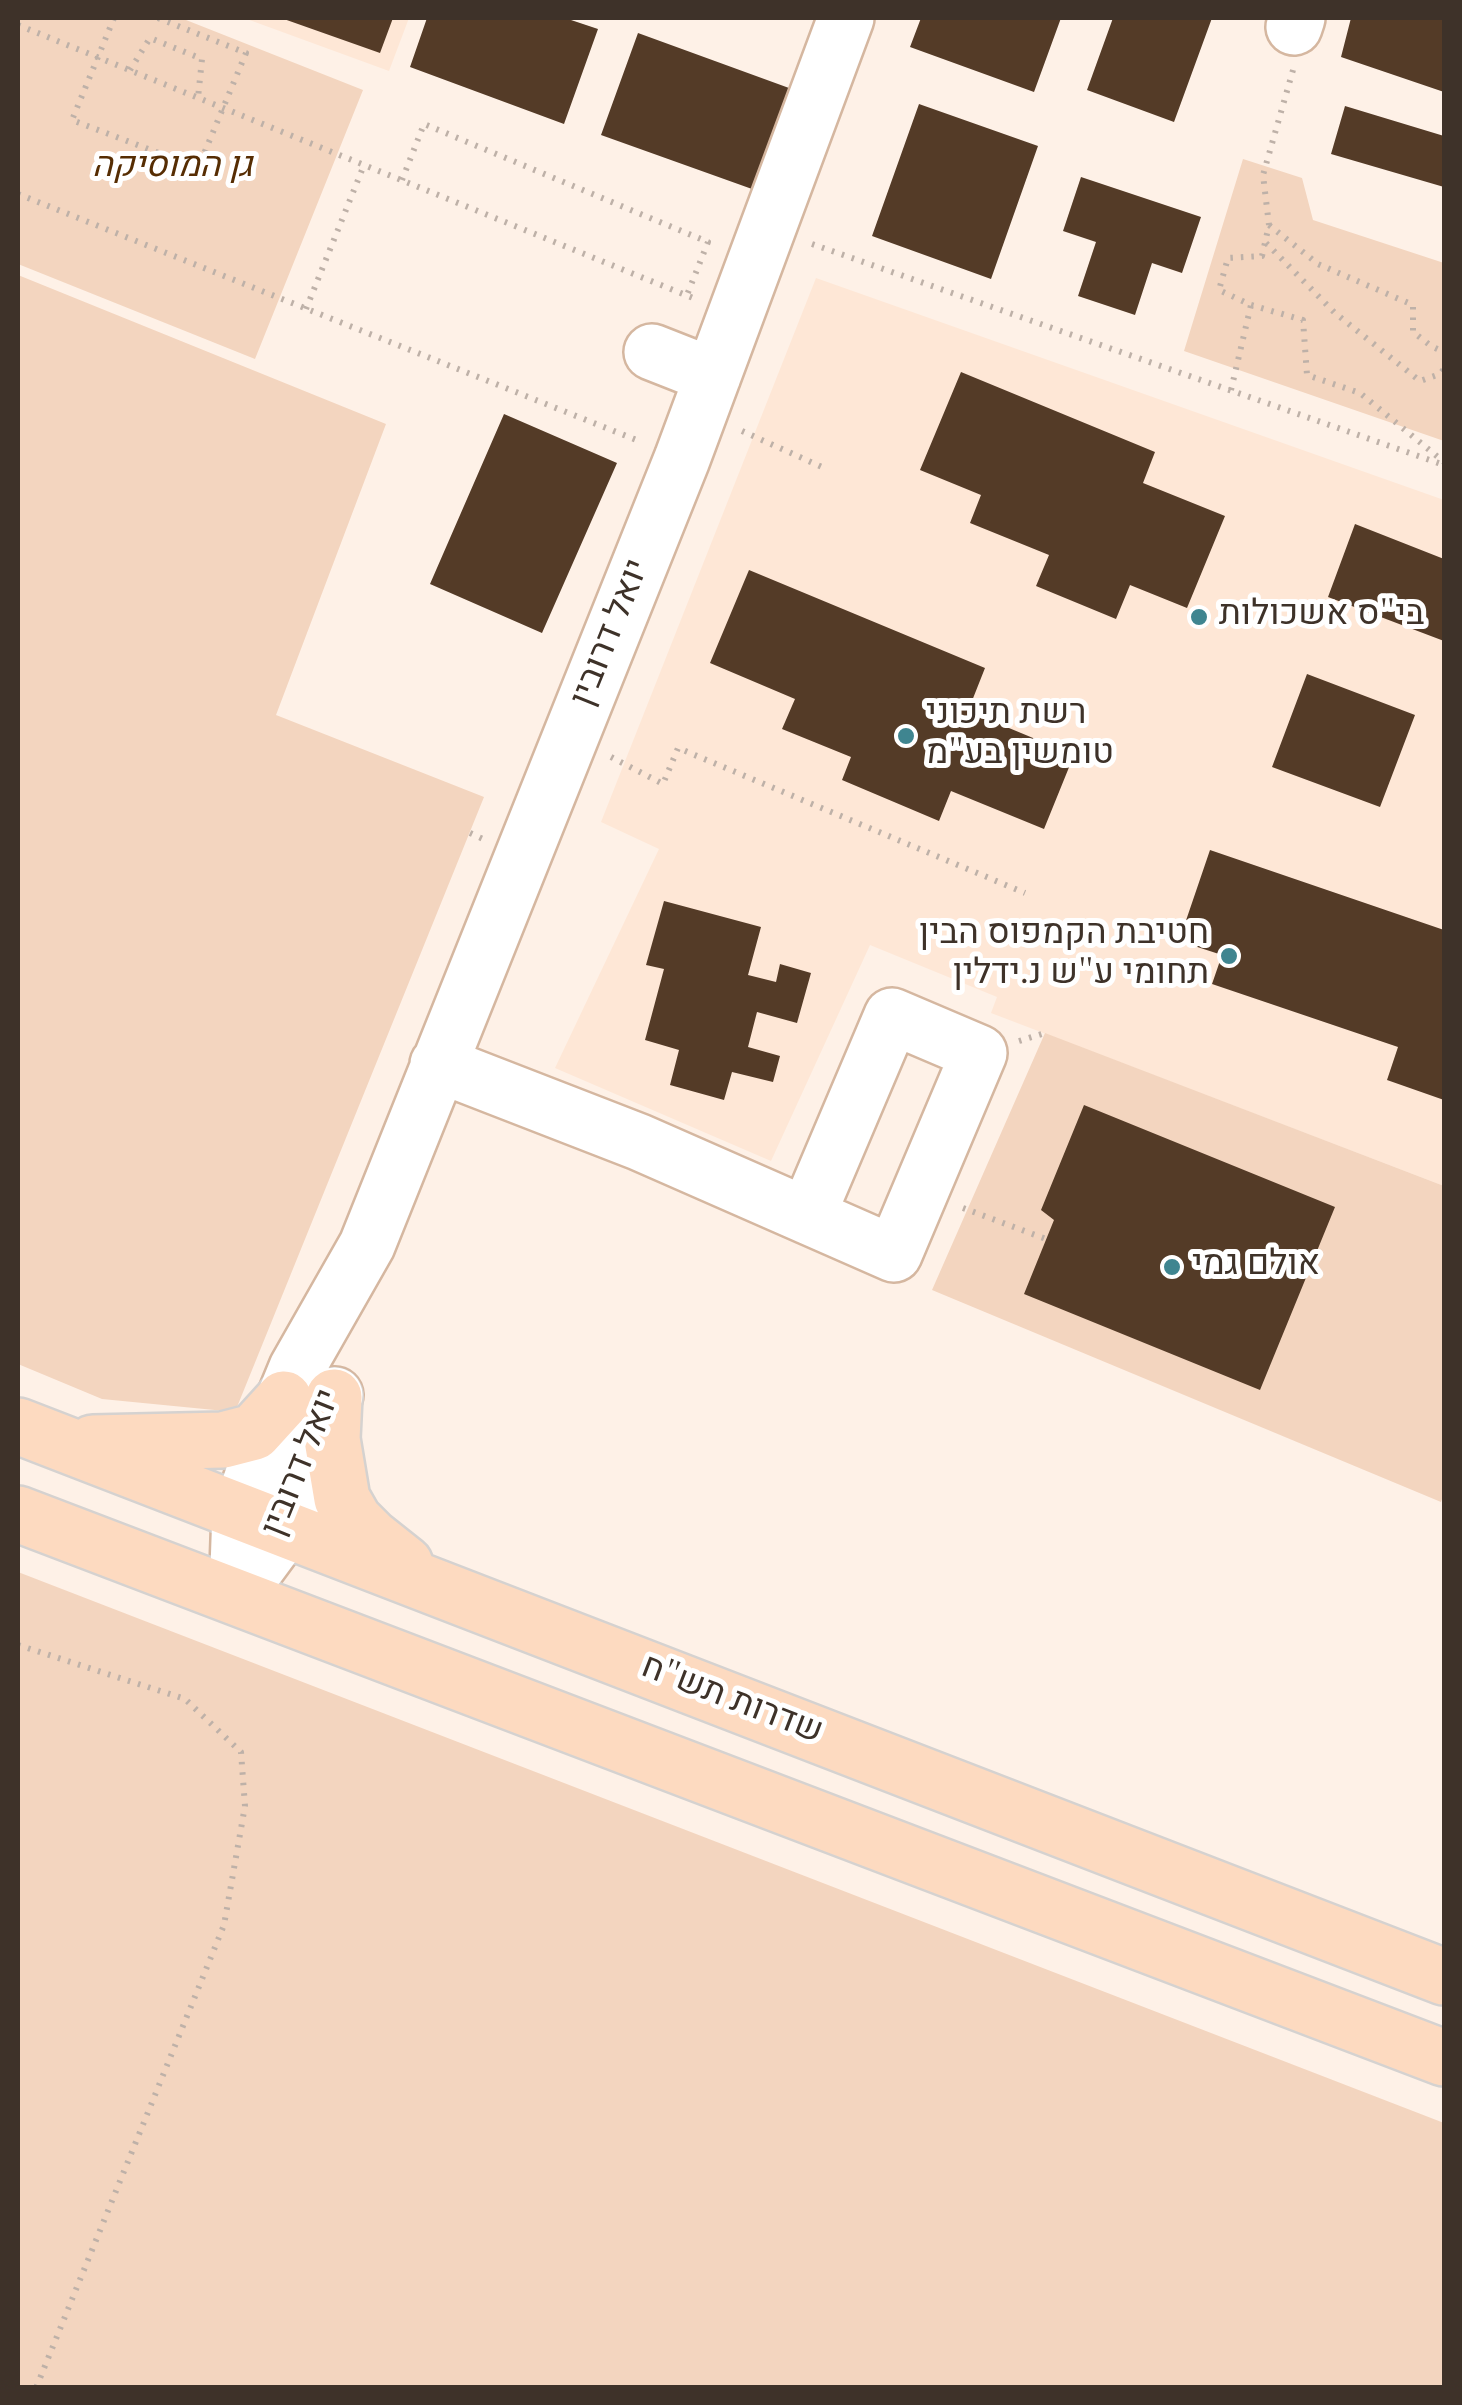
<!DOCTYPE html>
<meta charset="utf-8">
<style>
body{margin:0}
#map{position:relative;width:1462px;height:2405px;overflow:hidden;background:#fef1e7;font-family:Spectral,serif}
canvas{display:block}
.frame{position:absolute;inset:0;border:20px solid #3e3229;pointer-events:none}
</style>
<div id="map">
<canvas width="1462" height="2405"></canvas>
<div class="frame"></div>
</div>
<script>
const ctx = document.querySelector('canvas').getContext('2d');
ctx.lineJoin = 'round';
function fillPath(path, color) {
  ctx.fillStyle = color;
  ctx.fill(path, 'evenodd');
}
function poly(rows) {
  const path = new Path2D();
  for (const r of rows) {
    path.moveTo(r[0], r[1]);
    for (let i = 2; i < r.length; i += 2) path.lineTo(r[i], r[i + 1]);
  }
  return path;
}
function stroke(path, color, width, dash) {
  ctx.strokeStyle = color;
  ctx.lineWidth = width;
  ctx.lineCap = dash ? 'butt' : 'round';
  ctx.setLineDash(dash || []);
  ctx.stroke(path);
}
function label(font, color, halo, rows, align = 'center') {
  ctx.font = font + ' Spectral,Heebo,serif';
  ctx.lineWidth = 10;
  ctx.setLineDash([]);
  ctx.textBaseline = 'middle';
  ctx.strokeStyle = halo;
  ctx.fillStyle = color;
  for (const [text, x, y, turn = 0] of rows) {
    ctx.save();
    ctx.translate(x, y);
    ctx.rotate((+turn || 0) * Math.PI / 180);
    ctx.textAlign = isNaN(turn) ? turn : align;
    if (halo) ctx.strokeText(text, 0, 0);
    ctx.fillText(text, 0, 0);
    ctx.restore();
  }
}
fillPath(poly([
 [244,18,409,18,389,71],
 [816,278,1444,500,1444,1186,991,1013,997,997,870,945,771,1161,555,1068,659,849,601,822]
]), '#fee7d6');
fillPath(poly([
 [18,18,181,18,363,90,255,359,18,264],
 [1243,159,1302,178,1313,220,1444,263,1444,441,1184,351],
 [18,275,386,424,276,715,484,797,235,1412,102,1399,18,1364],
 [1045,1033,1444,1186,1444,1493,1441,1502,932,1290],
 [18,1572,1444,2123,1444,2387,18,2387]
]), '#f3d5bf');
fillPath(poly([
 [281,18,393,18,380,53],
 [427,18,565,18,598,29,564,124,410,67],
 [921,18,1061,18,1034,92,910,47],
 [1113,18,1212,18,1174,122,1087,90],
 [1351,18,1444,18,1444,92,1341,57],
 [638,33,789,88,752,189,601,135],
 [919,104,1038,146,991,279,872,236],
 [1345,106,1444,136,1444,187,1331,154],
 [1081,177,1201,217,1182,273,1152,263,1135,315,1078,296,1096,242,1063,231],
 [961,372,1155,452,1143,483,1225,516,1187,608,1130,585,1116,619,1036,586,1049,555,970,523,981,495,920,470],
 [504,414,617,463,542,633,430,584],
 [1355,524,1444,559,1444,641,1328,597],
 [749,570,985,668,968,711,1074,755,1044,829,951,791,939,821,842,780,851,757,782,729,795,699,710,663],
 [1307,674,1415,715,1380,807,1272,767],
 [1210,850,1444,930,1444,1100,1387,1080,1398,1047,1212,984,1222,955,1179,941],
 [664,901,761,927,748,975,776,982,780,964,811,973,797,1023,757,1012,748,1047,780,1056,773,1082,732,1072,724,1100,670,1085,679,1050,645,1040,664,969,646,965],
 [1084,1105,1335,1207,1260,1390,1024,1294,1054,1220,1041,1210]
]), '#543b27');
const minor = poly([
 [1294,27,1297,18],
 [652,352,713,376],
 [438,1064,639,1142,894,1254,979,1053,892,1016,807,1216],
 [258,1566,286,1528,335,1395],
 [237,1596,240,1512,253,1475,297,1368,367,1245,682,459,846,18]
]);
const major = poly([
 [334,1397,332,1439,342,1499,354,1520,371,1537,405,1564],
 [18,1426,1444,1977],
 [93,1443,223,1440,254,1432,284,1399],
 [18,1514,1444,2058]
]);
stroke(minor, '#d5b7a0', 60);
stroke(major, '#d5d2d0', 60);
stroke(poly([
 [114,18,72,120,198,168,246,53,158,18],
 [18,25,693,298],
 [130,70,150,38,202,59,198,98],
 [1293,70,1263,175,1269,225,1262,256,1228,258,1219,290,1251,305,1303,320,1307,375,1360,393,1444,462],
 [402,180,424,124,708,242,687,295],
 [18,194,639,441],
 [1269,225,1318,264,1413,305,1413,332,1431,346,1444,352],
 [1266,243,1335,313,1420,381,1440,374,1444,369],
 [812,244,1444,465],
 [306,309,364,165],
 [1231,390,1251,305],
 [742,431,822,467],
 [611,757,663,784,678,748,1025,893],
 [470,833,483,839],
 [1019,1041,1045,1033],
 [963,1208,1046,1239],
 [18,1645,185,1699,241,1752,245,1806,224,1925,36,2388]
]), '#beb1a8', 6, [2.5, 8]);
stroke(minor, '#fff', 55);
stroke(major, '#fddac0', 55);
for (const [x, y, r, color] of [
 [1199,617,10,"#3f8590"],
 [906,736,10,"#3f8590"],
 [1229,956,10,"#3f8590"],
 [1172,1267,10,"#3f8590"]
]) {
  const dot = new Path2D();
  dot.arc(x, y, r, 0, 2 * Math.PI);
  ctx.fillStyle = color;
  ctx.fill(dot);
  stroke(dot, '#fff', 4);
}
label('italic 35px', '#562d03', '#fff', [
 ["גן המוסיקה",172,169]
]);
label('35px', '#3e3229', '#fff', [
 ["בי\"ס אשכולות",1219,617],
 ["רשת תיכוני",926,716],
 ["טומשין בע\"מ",926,756],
 ["חטיבת הקמפוס הבין",1209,936,"right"],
 ["תחומי ע\"ש נ.ידלין",1209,976,"right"],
 ["אולם גמי",1192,1267]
], 'left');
label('35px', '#3e3229', '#fff', [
 ["יואל דרובין",613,634,-68],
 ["יואל דרובין",304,1464,-68],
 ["שדרות תש\"ח",731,1702,21]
]);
</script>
